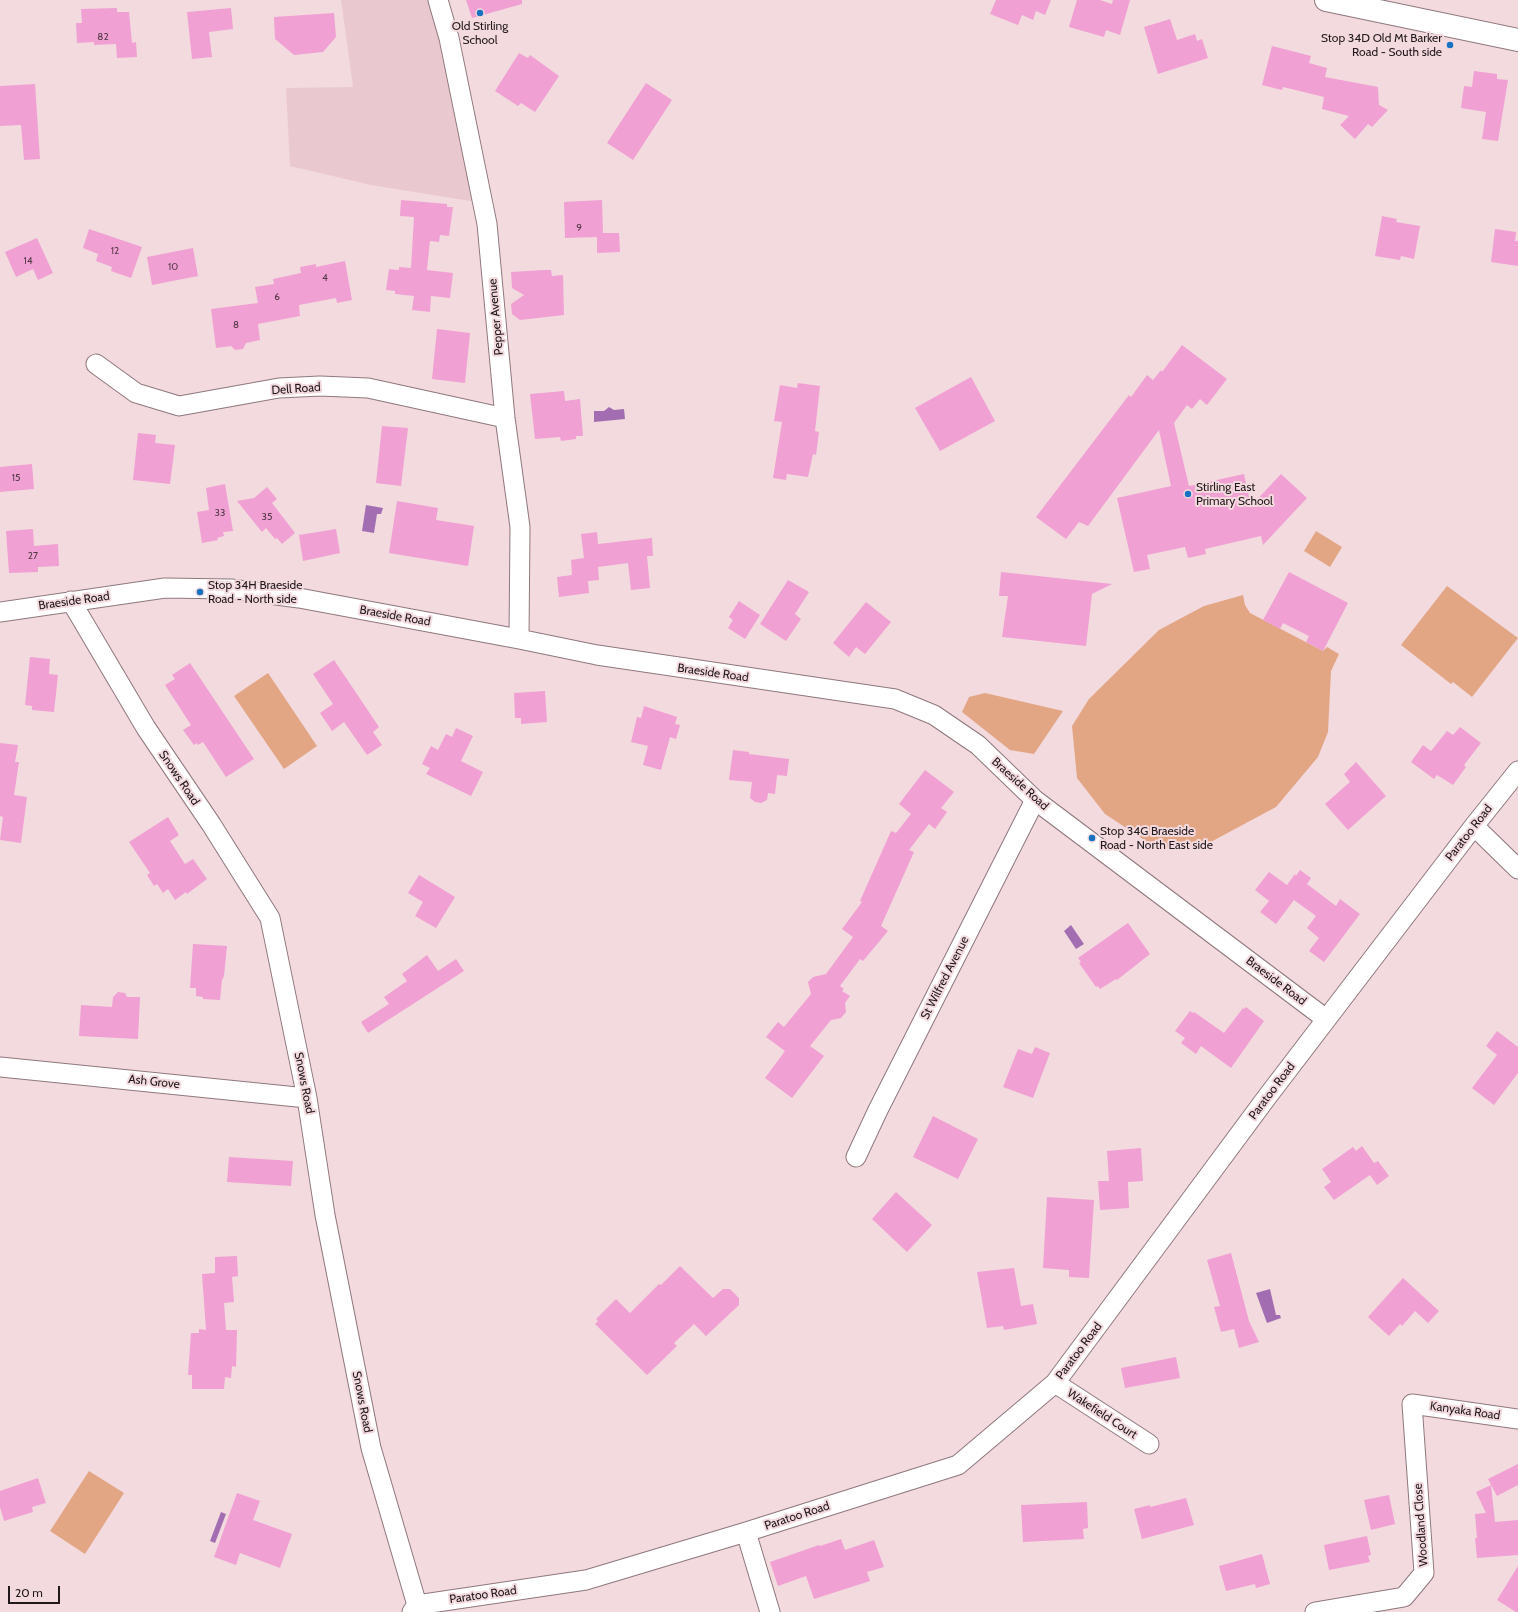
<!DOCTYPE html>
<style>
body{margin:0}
#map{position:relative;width:1518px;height:1612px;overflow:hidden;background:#f3dadf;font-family:Cabin,sans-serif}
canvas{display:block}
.scale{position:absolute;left:8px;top:1586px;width:52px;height:18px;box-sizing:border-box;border:2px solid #20181a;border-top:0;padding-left:5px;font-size:12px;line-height:14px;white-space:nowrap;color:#20181a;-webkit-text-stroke:3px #f3dadf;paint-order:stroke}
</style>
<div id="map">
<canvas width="1518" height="1612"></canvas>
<div class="scale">20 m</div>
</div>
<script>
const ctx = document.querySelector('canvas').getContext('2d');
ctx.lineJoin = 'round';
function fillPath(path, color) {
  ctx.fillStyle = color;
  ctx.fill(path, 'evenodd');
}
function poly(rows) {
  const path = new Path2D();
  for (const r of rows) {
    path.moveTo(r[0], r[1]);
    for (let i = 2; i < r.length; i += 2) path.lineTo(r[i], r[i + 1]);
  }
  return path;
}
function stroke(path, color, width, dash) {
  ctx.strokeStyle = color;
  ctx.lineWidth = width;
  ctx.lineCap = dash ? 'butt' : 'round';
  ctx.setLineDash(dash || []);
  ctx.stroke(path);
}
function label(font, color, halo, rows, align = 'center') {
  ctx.font = font + ' Cabin,sans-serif';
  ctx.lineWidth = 4;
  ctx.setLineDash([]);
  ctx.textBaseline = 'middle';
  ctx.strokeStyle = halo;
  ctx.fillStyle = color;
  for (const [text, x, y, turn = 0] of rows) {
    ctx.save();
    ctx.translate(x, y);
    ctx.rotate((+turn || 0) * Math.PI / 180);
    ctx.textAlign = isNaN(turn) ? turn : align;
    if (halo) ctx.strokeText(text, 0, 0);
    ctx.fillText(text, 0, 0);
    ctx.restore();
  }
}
fillPath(poly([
 [341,0,438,0,483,203,371,185,290,166,286,88,353,87]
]), '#e9c9cf');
fillPath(poly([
 [1316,531,1342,547,1330,567,1304,551],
 [1447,586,1518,638,1472,697,1453,682,1451,684,1401,645],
 [1243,595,1245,605,1250,613,1323,651,1327,647,1339,654,1331,671,1328,732,1318,757,1276,807,1207,844,1158,849,1105,814,1077,778,1072,726,1089,699,1159,630,1204,606],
 [268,673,317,746,284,769,234,696],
 [985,693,1063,711,1034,754,1010,750,962,712,969,697],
 [89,1471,124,1493,85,1554,50,1531]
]), '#e2a685');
fillPath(poly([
 [609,407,614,410,624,409,625,419,594,422,594,411,604,411],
 [366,505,383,508,381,514,377,514,374,533,362,531],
 [1071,925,1084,944,1076,949,1064,931],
 [1270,1289,1276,1315,1280,1315,1281,1318,1267,1323,1256,1293],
 [221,1512,226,1514,215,1543,210,1541]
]), '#a26eb1');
fillPath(poly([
 [466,0,522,0,522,4,472,18],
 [996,0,1051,0,1045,15,1036,11,1033,20,1022,15,1018,25,990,14],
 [1077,0,1100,0,1112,4,1113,0,1130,0,1120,35,1106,30,1104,37,1069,27],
 [117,8,117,12,129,12,132,43,136,42,137,57,117,58,116,44,94,45,94,42,77,43,76,23,82,23,81,9],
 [231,8,233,29,209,32,212,57,192,59,187,12],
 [334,13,336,37,323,52,294,55,275,39,274,17],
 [1170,19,1177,40,1195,34,1197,41,1202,39,1208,58,1158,74,1144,27],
 [1272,46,1311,56,1309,63,1327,68,1325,77,1378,87,1379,105,1388,110,1372,127,1368,124,1355,139,1340,125,1349,116,1322,109,1324,97,1283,87,1282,90,1262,85],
 [519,53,528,58,530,55,559,76,535,112,521,103,518,106,495,91],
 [1474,71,1497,74,1497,79,1508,80,1498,141,1482,139,1486,112,1461,108,1464,86,1472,87],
 [646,83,672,100,633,160,607,143],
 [35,84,40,159,24,160,21,125,0,126,0,86],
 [401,200,447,204,447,207,453,207,449,236,440,235,439,242,430,241,427,270,453,273,450,298,431,296,430,312,412,310,414,296,395,294,395,291,386,290,389,269,399,270,399,267,411,268,414,217,400,216],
 [602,200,603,233,619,233,620,252,597,253,597,237,565,238,564,202],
 [1382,216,1397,219,1396,222,1420,226,1414,259,1401,256,1400,260,1375,256],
 [89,229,142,247,131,278,111,271,112,267,96,261,98,254,83,248],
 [1495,229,1516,232,1515,241,1518,241,1518,266,1491,262],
 [37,238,53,273,38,280,33,269,16,277,5,252],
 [193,248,198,276,152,285,147,257],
 [345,261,352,300,337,303,336,298,299,305,300,316,258,324,260,340,246,343,243,349,235,350,231,346,216,348,211,309,258,303,255,287,274,284,273,279,301,273,300,267,316,264,316,267],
 [544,270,551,270,552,276,563,275,564,315,520,320,512,314,511,304,524,295,512,288,511,272],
 [437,329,470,333,465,383,432,379],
 [1182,345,1227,379,1207,405,1200,399,1192,409,1187,405,1174,423,1189,486,1244,474,1251,506,1281,474,1307,498,1263,545,1261,536,1205,549,1206,554,1188,558,1185,547,1147,555,1150,569,1134,572,1117,498,1171,486,1159,430,1088,526,1079,522,1066,539,1036,517,1129,395,1131,397,1147,375,1153,380,1161,370,1162,372],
 [971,377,995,421,940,451,915,408],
 [798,383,820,386,815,431,819,432,816,455,813,454,808,477,787,474,786,480,773,478,782,422,774,421,780,385,797,388],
 [564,391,565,401,580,399,583,436,576,436,576,439,561,441,560,437,535,439,530,394],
 [382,426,408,428,401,486,376,483],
 [138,433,156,435,155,443,175,445,170,484,133,480],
 [32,464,34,489,0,492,0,467],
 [225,484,233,531,223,532,224,536,217,538,218,540,202,543,197,512,209,510,206,488],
 [267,487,277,499,272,503,295,533,282,544,277,538,275,539,266,528,262,532,237,501,254,498],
 [397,501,438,508,436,520,474,526,468,566,389,553],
 [33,529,34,546,58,544,59,566,38,567,38,572,9,573,6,531],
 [336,529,340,553,303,561,299,535],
 [597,532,598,544,652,538,653,556,647,556,650,588,631,590,628,563,598,567,599,580,588,581,589,593,559,597,557,577,572,575,571,560,584,558,581,534],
 [1001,572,1112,584,1092,594,1086,646,1002,637,1008,596,999,596],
 [1289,572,1348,603,1323,651,1306,642,1309,636,1283,623,1280,629,1263,620],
 [788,580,809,592,795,614,801,619,786,641,760,624],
 [739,601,760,615,745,639,728,628,733,620,729,617],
 [866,602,891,622,865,654,856,647,849,657,833,643],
 [30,657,50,659,49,674,58,675,54,712,32,710,32,706,25,705],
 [334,660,379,727,373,732,382,745,367,755,344,722,332,731,320,713,333,704,313,674],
 [190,663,254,759,226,777,203,742,198,745,197,743,194,745,183,730,191,725,165,685,175,679,172,675],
 [545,691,547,722,521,724,521,718,515,718,514,693],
 [644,706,677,717,675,724,680,725,676,739,670,737,661,770,643,765,648,746,631,742,637,717,641,718],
 [1460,727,1481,743,1464,765,1466,767,1453,785,1437,775,1434,779,1411,762,1423,745,1431,751,1447,731,1453,735],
 [456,728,473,736,461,761,483,772,471,796,426,774,430,768,422,764,431,746,438,750,446,734,452,737],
 [0,743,18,745,15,762,19,762,14,795,27,797,21,843,0,840,3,817,0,816],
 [733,750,749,752,749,754,789,759,787,776,777,775,775,794,768,793,767,800,761,803,755,802,750,798,752,782,729,780],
 [1356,762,1386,796,1348,830,1325,804,1350,782,1344,774],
 [925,770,954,792,941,808,947,812,935,829,929,824,909,850,914,852,881,926,888,931,863,961,860,959,840,986,844,989,842,991,850,996,845,1003,846,1012,841,1018,831,1020,810,1046,824,1056,792,1098,765,1078,785,1051,766,1037,778,1022,784,1027,811,994,808,982,813,977,826,974,853,937,842,929,862,902,860,901,891,831,896,833,911,814,899,804],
 [168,817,179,835,170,841,185,864,193,859,207,879,187,894,186,892,175,900,168,889,163,893,157,884,154,886,147,875,150,873,129,842],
 [1300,870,1311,878,1307,884,1336,906,1340,899,1360,914,1324,962,1309,951,1319,938,1307,928,1316,916,1294,900,1276,924,1260,912,1269,901,1255,890,1269,872,1287,885,1295,874,1296,876],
 [419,875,455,897,436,928,415,916,423,902,408,893],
 [1128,923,1150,954,1117,980,1116,979,1100,989,1098,986,1096,987,1079,963,1081,962,1078,958],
 [193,944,227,946,224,976,222,980,220,1000,203,999,203,997,196,996,196,988,190,988],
 [427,955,438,971,456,959,464,971,368,1033,361,1022,389,1004,384,997,407,981,402,974],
 [118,992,125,993,127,997,140,997,138,1039,79,1036,81,1005,112,1007,113,997],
 [1246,1007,1264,1021,1231,1068,1201,1046,1196,1054,1181,1043,1185,1038,1175,1031,1190,1011,1193,1013,1194,1012,1224,1033,1243,1008,1244,1009],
 [1497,1031,1518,1047,1518,1073,1494,1105,1472,1088,1497,1055,1486,1046],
 [1035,1047,1050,1053,1033,1098,1003,1087,1018,1049,1032,1054],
 [933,1116,978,1139,958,1179,913,1157],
 [1362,1146,1374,1163,1378,1161,1389,1176,1377,1185,1370,1175,1334,1200,1324,1187,1331,1182,1322,1169,1353,1147,1356,1151],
 [1141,1148,1143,1181,1128,1182,1129,1208,1100,1210,1098,1181,1109,1181,1107,1151],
 [229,1157,293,1161,291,1186,227,1182],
 [896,1192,932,1225,907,1252,872,1219],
 [1047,1197,1094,1200,1089,1278,1069,1277,1069,1270,1043,1268],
 [1231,1253,1249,1321,1259,1342,1239,1348,1234,1329,1221,1332,1214,1307,1220,1306,1207,1260],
 [237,1256,238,1276,232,1277,234,1302,224,1303,226,1330,237,1330,236,1367,232,1366,231,1378,225,1377,224,1389,192,1389,192,1375,188,1375,191,1333,199,1333,199,1329,206,1330,202,1274,215,1273,215,1257],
 [680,1266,713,1298,723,1289,730,1289,739,1298,739,1305,706,1336,694,1324,674,1343,677,1346,647,1375,595,1324,598,1321,596,1319,616,1299,630,1313,659,1284,661,1285],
 [1014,1268,1021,1306,1033,1304,1037,1324,1004,1330,1003,1326,987,1328,977,1272],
 [1403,1278,1439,1311,1428,1323,1415,1311,1402,1326,1400,1324,1389,1336,1368,1317],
 [1176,1357,1180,1378,1125,1388,1121,1368],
 [1518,1464,1518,1485,1497,1496,1488,1479],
 [38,1478,46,1503,32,1507,33,1512,4,1521,0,1507,0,1491],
 [1491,1485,1495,1522,1518,1520,1518,1555,1477,1558,1475,1538,1477,1538,1475,1514,1486,1513,1476,1492],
 [237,1493,260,1501,253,1520,292,1534,280,1568,240,1553,236,1565,214,1557],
 [1389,1495,1395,1524,1371,1530,1364,1500],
 [1186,1498,1194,1525,1142,1539,1134,1509,1150,1505,1150,1507],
 [1087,1502,1088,1528,1083,1529,1084,1539,1023,1542,1021,1505],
 [1367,1536,1371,1555,1368,1556,1370,1562,1329,1570,1324,1545],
 [841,1539,845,1550,874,1540,884,1567,867,1572,870,1581,814,1599,806,1576,778,1586,770,1562,819,1545,820,1546],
 [1262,1554,1270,1584,1256,1588,1255,1584,1226,1591,1219,1566],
 [1518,1566,1518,1612,1516,1612,1497,1600]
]), '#f0a0d3');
const minor = poly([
 [438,0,449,38,487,224,505,418,520,527,519,639],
 [96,364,136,393,179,406,279,388,320,386,368,388,505,418],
 [71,601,146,728,211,824,270,918,307,1098,325,1215,371,1448,417,1605,412,1612],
 [0,612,165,588,231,589,299,598,519,639,597,655,895,699,934,715,978,745,1035,800,1326,1019],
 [1474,826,1518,869],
 [0,1067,307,1098],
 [856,1157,878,1110,1035,800],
 [1055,1383,1149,1444],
 [746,1532,770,1612],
 [417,1605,586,1580,746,1532,958,1465,1055,1383,1267,1097,1474,826,1518,771],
 [1315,1612,1404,1597,1424,1573,1412,1404,1518,1419]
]);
const major = poly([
 [1326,0,1518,40]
]);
stroke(minor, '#8e787d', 21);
stroke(major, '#8e787d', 24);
stroke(minor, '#fff', 19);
stroke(major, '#fff', 22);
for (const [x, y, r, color] of [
 [480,13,4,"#1872c0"],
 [1450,45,4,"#1872c0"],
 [1188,494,4,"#1872c0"],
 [200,592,4,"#1872c0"],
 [1092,838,4,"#1872c0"]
]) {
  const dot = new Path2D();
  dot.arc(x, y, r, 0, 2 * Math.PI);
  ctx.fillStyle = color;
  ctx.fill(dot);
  stroke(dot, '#f3dadf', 1.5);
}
label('10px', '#543a48', null, [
 ["82",103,37],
 ["9",579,228],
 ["12",115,251],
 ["14",28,261],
 ["10",173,267],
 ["4",325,278],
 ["6",277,297],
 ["8",236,325],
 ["15",16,478],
 ["33",220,513],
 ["35",267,517],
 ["27",33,556]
]);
label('12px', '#20181a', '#f3dadf', [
 ["Old Stirling",480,26,"center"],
 ["School",480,40,"center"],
 ["Stop 34D Old Mt Barker",1442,38,"right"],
 ["Road - South side",1442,52,"right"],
 ["Stirling East",1196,487],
 ["Primary School",1196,501],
 ["Stop 34H Braeside",208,585],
 ["Road - North side",208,599],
 ["Stop 34G Braeside",1100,831],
 ["Road - North East side",1100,845]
], 'left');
label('12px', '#20181a', '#f3dadf', [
 ["Pepper Avenue",496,317,-95],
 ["Dell Road",296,389,-4],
 ["Braeside Road",74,601,-8],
 ["Braeside Road",395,616,10],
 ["Braeside Road",713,673,8],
 ["Snows Road",179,778,56],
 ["Braeside Road",1020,784,42],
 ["Paratoo Road",1469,833,-52],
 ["St Wilfred Avenue",945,978,-63],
 ["Braeside Road",1276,981,37],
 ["Ash Grove",154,1082,6],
 ["Snows Road",304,1083,79],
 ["Paratoo Road",1272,1091,-53],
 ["Paratoo Road",1079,1351,-53],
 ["Snows Road",362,1402,79],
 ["Kanyaka Road",1465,1411,8],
 ["Wakefield Court",1102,1414,33],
 ["Paratoo Road",797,1516,-18],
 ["Woodland Close",1421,1525,-94],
 ["Paratoo Road",483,1595,-8]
]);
</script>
